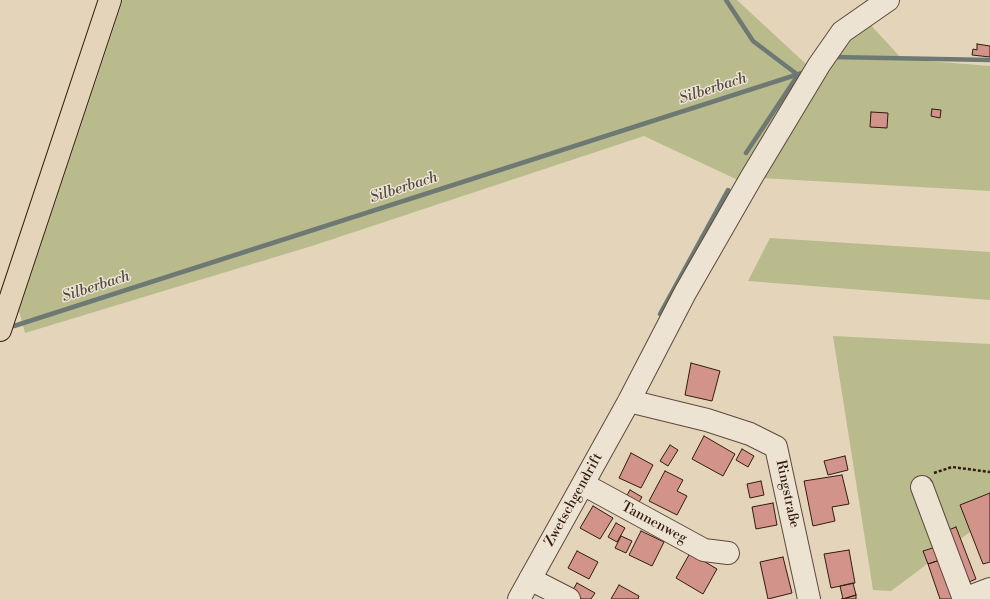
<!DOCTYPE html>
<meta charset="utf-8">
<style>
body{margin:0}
canvas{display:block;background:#e3d4ba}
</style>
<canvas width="990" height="599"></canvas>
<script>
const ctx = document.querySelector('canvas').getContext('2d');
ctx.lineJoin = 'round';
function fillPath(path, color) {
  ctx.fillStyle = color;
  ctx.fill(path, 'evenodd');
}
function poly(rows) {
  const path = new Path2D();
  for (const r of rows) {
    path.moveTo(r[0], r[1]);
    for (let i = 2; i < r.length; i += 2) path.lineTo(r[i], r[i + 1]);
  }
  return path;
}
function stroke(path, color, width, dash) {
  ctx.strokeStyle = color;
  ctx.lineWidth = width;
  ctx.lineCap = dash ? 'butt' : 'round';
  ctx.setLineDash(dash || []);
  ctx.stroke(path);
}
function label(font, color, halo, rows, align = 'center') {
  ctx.font = font + ' "Libre Bodoni",serif';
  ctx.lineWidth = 3;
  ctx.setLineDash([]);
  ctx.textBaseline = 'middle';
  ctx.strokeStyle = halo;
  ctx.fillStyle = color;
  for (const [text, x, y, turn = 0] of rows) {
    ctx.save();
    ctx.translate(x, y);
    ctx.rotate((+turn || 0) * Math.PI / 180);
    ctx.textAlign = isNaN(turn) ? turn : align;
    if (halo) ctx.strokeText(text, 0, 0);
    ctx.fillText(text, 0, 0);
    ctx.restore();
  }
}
fillPath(poly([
 [123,0,737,0,807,65,740,181,644,136,315,245,25,333,19,311],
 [867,21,902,59,990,66,990,191,761,178,839,49],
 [770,238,990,252,990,300,748,281],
 [833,336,990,344,990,517,891,591,873,590]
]), '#b9bb8c');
stroke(poly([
 [726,0,753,41,798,75,746,153],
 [833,57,990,60],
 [660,314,728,190],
 [14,326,802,73]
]), '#6e7974', 4.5);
const building = poly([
 [977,44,990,46,990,57,972,55,973,49,977,50,977,44],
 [932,109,941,110,940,118,931,116,932,109],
 [871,112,888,113,887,128,870,127,871,112],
 [691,363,720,371,712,401,685,395,691,363],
 [704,436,735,454,723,476,692,459,704,436],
 [670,445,678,450,668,466,660,461,670,445],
 [742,449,754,456,748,467,736,460,742,449],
 [631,453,653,465,641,488,619,478,631,453],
 [845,456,848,470,828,475,824,461,845,456],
 [665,471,683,480,677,491,687,496,677,515,649,501,665,471],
 [842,475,849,504,832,507,835,521,813,526,804,481,842,475],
 [761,481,764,495,750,498,747,484,761,481],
 [630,490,642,497,635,509,623,502,630,490],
 [990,493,990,562,983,564,960,505,990,493],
 [773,503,777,525,756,529,752,507,773,503],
 [593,506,613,518,600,539,580,528,593,506],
 [616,523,625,528,617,542,608,537,616,523],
 [956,527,976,579,962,585,941,533,956,527],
 [641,531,664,542,652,566,629,555,641,531],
 [621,536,632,541,626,553,615,548,621,536],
 [936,547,940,560,928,564,923,551,936,547],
 [849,550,855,583,831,588,824,554,849,550],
 [577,551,598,562,589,579,568,568,577,551],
 [690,553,717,569,703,594,676,578,690,553],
 [783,557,792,593,768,599,760,562,783,557],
 [940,560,955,599,940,599,928,564,940,560],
 [577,583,595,593,591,599,582,599,571,593,577,583],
 [853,583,856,595,843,599,840,586,853,583],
 [619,585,639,596,638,599,611,599,619,585],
 [856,595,856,599,841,599,843,599,856,595]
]);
fillPath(building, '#d2938a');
stroke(building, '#331b12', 1);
const minor = poly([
 [629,401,707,420,750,434,776,447,809,599],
 [583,484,704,550,728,553],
 [922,487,964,599,990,589],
 [530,579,569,599],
 [519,599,629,401,685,293,751,178,819,65,842,32,888,0]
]);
const major = poly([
 [0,330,110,0]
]);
stroke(minor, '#5f493c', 24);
stroke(major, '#331b12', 24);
stroke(poly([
 [934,473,952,467,990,472]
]), '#331b12', 2.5, [3, 2]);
stroke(minor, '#ede3d2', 22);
stroke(major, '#e3d4ba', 22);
label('14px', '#331b12', '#ede3d2', [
 ["Ringstraße",787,494,78],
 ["Zwetschgendrift",574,500,-61],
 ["Tannenweg",654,523,28]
]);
label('italic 15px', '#514a43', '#ede3d2', [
 ["Silberbach",713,89,-18],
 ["Silberbach",404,188,-18],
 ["Silberbach",96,287,-18]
]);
</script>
